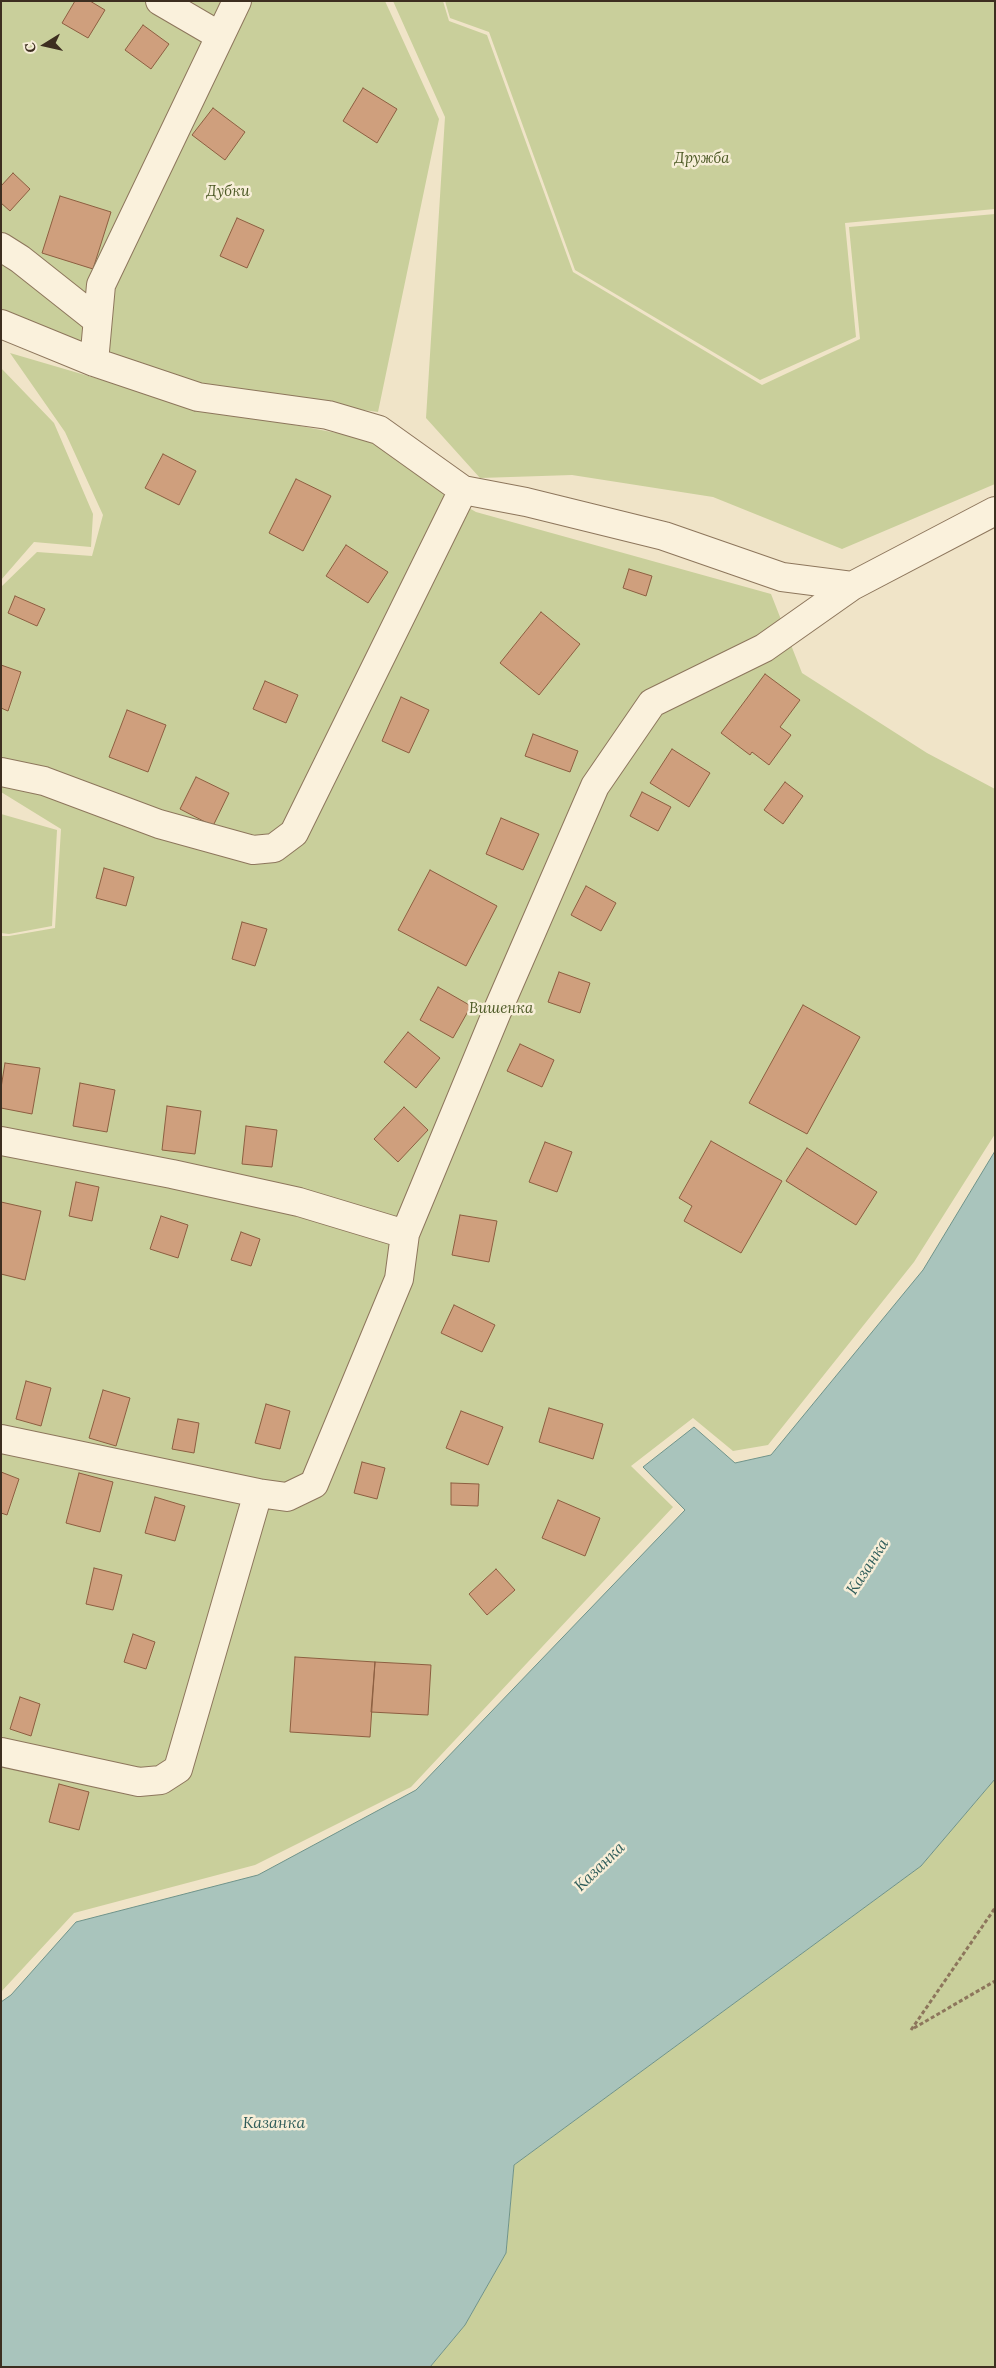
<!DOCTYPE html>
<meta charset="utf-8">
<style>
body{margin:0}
#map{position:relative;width:996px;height:2368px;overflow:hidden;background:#f0e4c8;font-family:Lora,serif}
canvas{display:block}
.frame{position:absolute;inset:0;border:2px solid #3d2e20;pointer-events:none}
.north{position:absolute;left:20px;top:20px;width:50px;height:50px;-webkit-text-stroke:4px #f7eed8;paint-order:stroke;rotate:260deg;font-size:14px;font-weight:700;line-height:20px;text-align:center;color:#3d2e20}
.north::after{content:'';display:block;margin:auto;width:18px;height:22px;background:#3d2e20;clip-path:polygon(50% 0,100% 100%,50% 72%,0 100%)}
</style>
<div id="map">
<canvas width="996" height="2368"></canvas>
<div class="frame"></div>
<div class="north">С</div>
</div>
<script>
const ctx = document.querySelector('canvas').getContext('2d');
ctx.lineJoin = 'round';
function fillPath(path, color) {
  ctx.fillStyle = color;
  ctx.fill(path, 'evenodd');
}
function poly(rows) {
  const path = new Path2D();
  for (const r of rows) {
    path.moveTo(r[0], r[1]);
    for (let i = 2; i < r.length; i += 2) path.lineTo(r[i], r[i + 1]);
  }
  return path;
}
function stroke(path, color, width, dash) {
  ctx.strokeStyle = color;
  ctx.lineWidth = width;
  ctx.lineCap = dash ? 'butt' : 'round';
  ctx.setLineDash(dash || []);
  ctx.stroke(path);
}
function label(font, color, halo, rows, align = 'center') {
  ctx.font = font + ' Lora,serif';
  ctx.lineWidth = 5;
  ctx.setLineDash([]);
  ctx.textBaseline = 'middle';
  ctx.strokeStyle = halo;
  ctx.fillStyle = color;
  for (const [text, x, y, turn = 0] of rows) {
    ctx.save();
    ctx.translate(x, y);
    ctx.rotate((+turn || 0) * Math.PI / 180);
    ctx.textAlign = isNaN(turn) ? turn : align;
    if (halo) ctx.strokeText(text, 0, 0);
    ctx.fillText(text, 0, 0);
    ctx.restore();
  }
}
fillPath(poly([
 [1,1,385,1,439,119,378,412,216,390,82,344,1,311],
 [393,1,443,1,449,21,487,35,573,272,762,385,860,339,849,227,995,214,995,484,842,549,713,497,572,475,480,478,426,418,445,117],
 [445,1,995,1,995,209,845,223,856,337,760,380,575,270,489,32,450,18],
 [10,353,184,404,374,440,444,494,476,512,771,594,802,673,927,753,995,789,995,1134,914,1262,768,1445,733,1451,693,1418,631,1466,673,1507,411,1787,255,1865,74,1913,1,1992,1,936,9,936,55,928,61,829,1,792,1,587,37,552,92,556,103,515,65,432],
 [1,368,54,423,93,514,91,547,34,542,1,580],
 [1,814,57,830,52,926,9,934,1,933],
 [995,1779,995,2367,430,2367,465,2325,506,2253,514,2165,921,1866]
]), '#c9cf9b');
const water = poly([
 [995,1151,995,1779,921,1866,514,2165,506,2253,465,2325,430,2367,1,2367,1,2002,11,1995,76,1922,258,1875,416,1790,685,1510,643,1467,694,1427,735,1463,771,1455,923,1270,995,1151]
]);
fillPath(water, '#a9c4bc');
stroke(water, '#6f938a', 1);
const building = poly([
 [75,1,90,1,105,10,88,38,62,23,75,1],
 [143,25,169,44,151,69,125,50,143,25],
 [363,88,397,109,377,143,343,121,363,88],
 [213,108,245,132,225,160,192,135,213,108],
 [13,173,30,189,10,211,1,203,1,186,13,173],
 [60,196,111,212,93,269,42,253,60,196],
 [237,218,264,230,247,268,220,256,237,218],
 [163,454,196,471,179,505,145,488,163,454],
 [296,479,331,496,303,551,269,533,296,479],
 [346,545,388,572,368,603,326,576,346,545],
 [629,569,652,576,646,596,623,588,629,569],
 [15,596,45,609,37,626,8,613,15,596],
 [541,612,580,644,539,695,500,663,541,612],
 [1,665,21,672,8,711,1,708,1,665],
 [765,674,800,700,780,727,791,735,769,765,752,752,750,755,721,733,765,674],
 [265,681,298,695,286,723,253,709,265,681],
 [401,697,429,710,409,753,382,741,401,697],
 [127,710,166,725,148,772,109,757,127,710],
 [533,734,578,751,570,772,525,756,533,734],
 [672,749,710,773,689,807,650,783,672,749],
 [196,777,229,793,213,826,180,809,196,777],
 [785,782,803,796,783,824,764,810,785,782],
 [642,792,671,807,658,831,630,816,642,792],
 [501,818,539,834,523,870,486,854,501,818],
 [104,868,134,877,126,906,96,898,104,868],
 [430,870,497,906,466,966,398,930,430,870],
 [586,886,616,903,601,931,571,915,586,886],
 [242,922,267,929,255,966,232,959,242,922],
 [559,972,590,983,580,1013,548,1002,559,972],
 [438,987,471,1006,453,1038,420,1020,438,987],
 [803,1005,860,1037,807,1134,749,1103,803,1005],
 [408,1032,440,1058,416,1088,384,1062,408,1032],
 [520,1044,554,1060,542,1087,507,1071,520,1044],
 [5,1063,40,1068,32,1114,1,1108,1,1088,5,1063],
 [80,1083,115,1090,107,1132,73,1126,80,1083],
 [167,1106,201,1111,195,1154,162,1150,167,1106],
 [404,1107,428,1130,398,1162,374,1139,404,1107],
 [246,1126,277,1130,272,1167,242,1164,246,1126],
 [711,1141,782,1181,741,1253,684,1221,692,1206,679,1198,711,1141],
 [545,1142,572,1152,557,1192,529,1182,545,1142],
 [807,1148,877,1192,856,1225,786,1181,807,1148],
 [76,1182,99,1187,92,1221,69,1216,76,1182],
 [1,1202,41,1211,25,1280,1,1274,1,1202],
 [460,1215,497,1221,489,1262,452,1255,460,1215],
 [161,1216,188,1225,178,1258,150,1249,161,1216],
 [241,1232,260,1239,251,1266,231,1260,241,1232],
 [454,1305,495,1325,482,1352,441,1333,454,1305],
 [26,1381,51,1388,41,1426,16,1419,26,1381],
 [103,1390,130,1398,116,1446,89,1438,103,1390],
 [266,1404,290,1411,280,1449,255,1443,266,1404],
 [549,1408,603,1424,593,1459,539,1442,549,1408],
 [461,1411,503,1427,488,1465,446,1448,461,1411],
 [178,1419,199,1423,194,1453,172,1449,178,1419],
 [362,1462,385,1468,377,1499,354,1493,362,1462],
 [1,1472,19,1479,7,1515,1,1513,1,1472],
 [79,1473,113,1482,100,1532,66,1523,79,1473],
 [451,1483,479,1484,478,1506,451,1505,451,1483],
 [155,1497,185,1506,175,1541,145,1533,155,1497],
 [558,1500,600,1518,585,1556,542,1538,558,1500],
 [94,1568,122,1575,113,1610,86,1604,94,1568],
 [496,1569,515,1590,487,1615,469,1594,496,1569],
 [133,1634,155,1642,146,1669,124,1662,133,1634],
 [295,1657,375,1662,370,1737,290,1732,295,1657],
 [375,1662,431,1665,428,1715,371,1712,375,1662],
 [20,1697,40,1704,31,1736,10,1729,20,1697],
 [59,1784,89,1792,79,1830,49,1822,59,1784]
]);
fillPath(building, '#cf9f7d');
stroke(building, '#8d5f41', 1);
const minor = poly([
 [160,1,220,36],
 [1,247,20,259,97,320],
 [1,324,94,362,198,397,328,415,379,430,463,490,526,502,664,536,782,577,852,586],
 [94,362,101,285,237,1],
 [1,772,44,781,159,824,253,850,274,848,294,833,463,490],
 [1,1141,172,1174,299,1202,405,1234],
 [1,1439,258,1493],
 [1,1752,139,1782,161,1780,178,1769,258,1493,287,1497,314,1484,399,1279,405,1234,499,1007,595,786,652,703,764,648,852,586,995,511]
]);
stroke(minor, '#8d765c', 30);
stroke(poly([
 [914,2028,995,1981],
 [911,2030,995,1908]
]), '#8d765c', 3, [4, 2.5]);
stroke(minor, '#faf1dc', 28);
label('italic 15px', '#4d5a26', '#f7eed8', [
 ["Дружба",702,159],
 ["Дубки",228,192],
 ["Вишенка",501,1009]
]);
label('italic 16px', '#2f5d5a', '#f7eed8', [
 ["Казанка",868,1567,-57],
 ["Казанка",600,1867,-44],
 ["Казанка",274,2123]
]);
</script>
